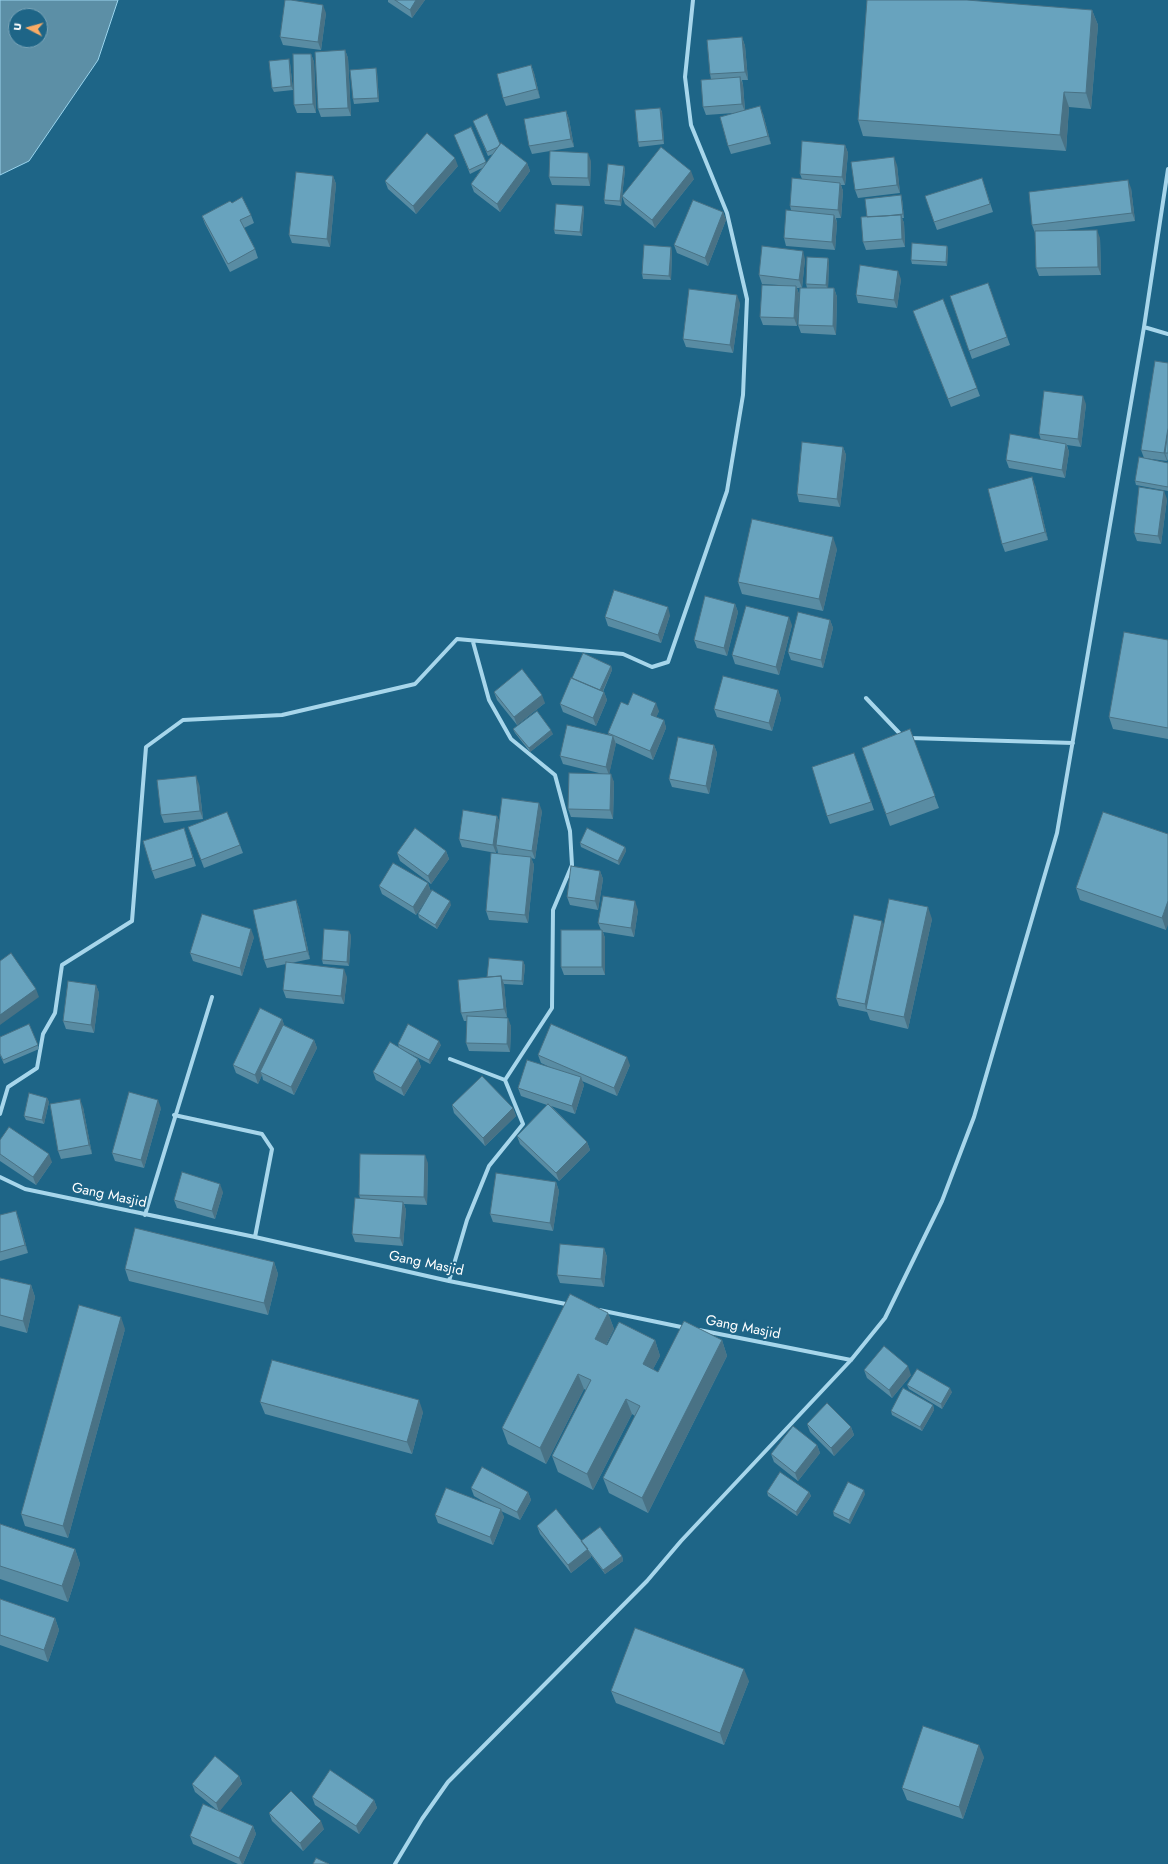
<!DOCTYPE html>
<style>
body{margin:0}
#map{position:relative;width:1168px;height:1864px;overflow:hidden;background:#1e6587;font-family:Jost,sans-serif}
canvas{display:block}
.north{position:absolute;left:8px;top:8px;width:40px;height:40px;box-sizing:border-box;background:#1e6587;border:1px solid #78a3b7;border-radius:50%;rotate:276deg;font-size:11px;font-weight:700;line-height:16px;text-align:center;color:#fff}
.north::after{content:'';display:block;margin:auto;width:14px;height:18px;background:#faab65;clip-path:polygon(50% 0,100% 100%,50% 72%,0 100%)}
</style>
<div id="map">
<canvas width="1168" height="1864"></canvas>
<div class="north">U</div>
</div>
<script>
const ctx = document.querySelector('canvas').getContext('2d');
ctx.lineJoin = 'round';
function fillPath(path, color) {
  ctx.fillStyle = color;
  ctx.fill(path, 'evenodd');
}
function poly(rows) {
  const path = new Path2D();
  for (const r of rows) {
    path.moveTo(r[0], r[1]);
    for (let i = 2; i < r.length; i += 2) path.lineTo(r[i], r[i + 1]);
  }
  return path;
}
function stroke(path, color, width, dash) {
  ctx.strokeStyle = color;
  ctx.lineWidth = width;
  ctx.lineCap = dash ? 'butt' : 'round';
  ctx.setLineDash(dash || []);
  ctx.stroke(path);
}
function label(font, color, halo, rows, align = 'center') {
  ctx.font = font + ' Jost,sans-serif';
  ctx.lineWidth = 4;
  ctx.setLineDash([]);
  ctx.textBaseline = 'middle';
  ctx.strokeStyle = halo;
  ctx.fillStyle = color;
  for (const [text, x, y, turn = 0] of rows) {
    ctx.save();
    ctx.translate(x, y);
    ctx.rotate((+turn || 0) * Math.PI / 180);
    ctx.textAlign = isNaN(turn) ? turn : align;
    if (halo) ctx.strokeText(text, 0, 0);
    ctx.fillText(text, 0, 0);
    ctx.restore();
  }
}
const water = poly([
 [0,0,118,0,98,60,29,161,0,175,0,0],
 [16,16,40,16,40,40,16,40,16,16]
]);
fillPath(water, '#5c8fa6');
stroke(water, '#9ad4ed', 1);
stroke(poly([
 [1144,327,1168,334],
 [473,642,489,700,511,739,555,775,570,831,572,865,553,910,552,1008,505,1080],
 [866,698,903,737],
 [910,738,1073,743],
 [0,1114,8,1087,37,1068,43,1034,55,1013,62,965,132,921,146,747,183,720,282,715,415,684,457,639,623,654,652,667,668,662,727,491,743,395,747,299,727,213,691,125,685,77,693,0],
 [174,1115,262,1134,272,1149,255,1237],
 [0,1177,25,1189,255,1237,449,1281,571,1305],
 [145,1215,212,997],
 [449,1281,467,1220,489,1166,523,1124,505,1080,450,1059],
 [599,1310,686,1328],
 [699,1330,851,1360],
 [395,1864,422,1819,448,1782,647,1581,681,1541,851,1360,885,1318,942,1201,974,1117,1057,833,1144,327,1168,169]
]), '#a7d6eb', 4);
fillPath(poly([
 [388,0,425,0,412,18,388,2],
 [1092,10,1098,25,1091,109,1069,107,1066,151,863,136,858,120],
 [326,13,321,50,283,45,280,37],
 [742,37,745,46,748,80,742,80,743,85,745,110,763,114,771,144,731,154,728,146,734,113,706,115,703,107,711,79,710,74],
 [345,50,348,58,351,116,321,117,318,109],
 [311,54,314,62,316,113,297,113,294,105],
 [290,63,293,90,274,92,272,88],
 [531,65,534,73,540,98,506,106,503,98],
 [376,68,377,72,379,102,354,104,353,99],
 [660,108,662,112,664,144,639,147,638,142],
 [566,111,569,119,574,147,532,154,529,146],
 [473,121,500,144,527,163,530,171,500,212,474,192,471,184,482,168,470,174,456,139,471,127,486,164,493,154,488,156],
 [845,145,848,153,845,185,841,185,843,191,841,218,836,218,837,223,835,250,786,246,784,238,791,210,790,206,802,179,800,174],
 [591,161,590,186,552,185,549,177],
 [897,165,900,193,858,198,855,190],
 [458,166,416,214,388,189,385,181],
 [624,166,625,170,622,196,694,179,655,228,625,204,622,196,621,206,605,204,604,200],
 [333,176,336,184,330,247,292,243,289,235],
 [982,178,993,212,937,230,934,222],
 [1131,188,1135,221,1058,231,1100,238,1101,275,1039,276,1036,268,1035,233,1032,225],
 [901,195,902,199,904,218,902,218,904,223,905,247,866,250,863,242,867,217],
 [232,203,251,215,254,223,244,228,255,249,258,258,230,272,205,224,202,216],
 [583,206,584,210,582,236,555,234,554,230],
 [723,212,726,220,708,266,677,253,674,245],
 [947,246,948,250,947,266,912,264,911,260],
 [672,251,671,280,643,279,642,274],
 [828,258,829,262,828,288,834,288,837,297,836,335,801,333,798,325,800,288,797,288,799,294,797,326,763,325,760,317,778,285,762,284,759,275,805,259,802,288,807,288,806,284],
 [901,279,897,308,858,303,856,295],
 [988,283,1010,345,972,359,950,296],
 [740,303,733,353,686,347,683,339],
 [916,319,977,388,980,396,951,407],
 [1168,363,1168,461,1167,459,1167,461,1144,458,1141,450],
 [1086,404,1081,447,1067,445,1069,452,1065,478,1009,468,1006,460,1041,440,1039,434],
 [843,447,846,455,840,507,799,502,797,494],
 [1168,463,1168,491,1136,485,1135,481],
 [1035,485,1048,540,1005,552,1002,544],
 [1167,499,1161,544,1137,541,1134,533],
 [837,549,823,611,742,594,738,582],
 [735,604,738,612,727,656,697,648,694,640],
 [670,615,661,643,608,626,605,617],
 [830,620,833,628,823,668,791,660,788,652],
 [792,625,779,675,735,664,732,655],
 [1168,640,1168,739,1113,729,1109,717],
 [611,666,612,670,603,692,604,692,607,700,596,726,563,712,560,704,572,678],
 [778,690,781,699,772,731,717,717,714,709],
 [494,692,545,703,517,725,497,700],
 [628,705,659,711,656,717,664,720,666,728,653,760,616,743,609,774,614,782,613,819,571,817,568,809,603,774,563,764,560,756,609,735,608,733],
 [513,729,553,734,530,752,515,733],
 [910,729,939,808,890,826,862,748],
 [714,745,717,753,709,794,672,787,669,779],
 [857,761,874,810,830,824,827,816],
 [199,784,203,819,164,823,161,815],
 [542,811,535,859,531,858,534,865,528,923,489,920,486,911,505,854,498,854,497,848,496,853,462,847,459,839,497,816,499,821],
 [188,827,240,845,243,853,204,868],
 [184,828,196,866,155,879,152,871],
 [1168,834,1166,930,1080,900,1076,888],
 [580,843,625,847,626,851,619,865,581,847],
 [446,851,449,859,431,884,400,861,397,853],
 [600,871,603,879,598,910,570,905,567,897],
 [428,883,431,892,416,915,382,894,379,886],
 [296,900,299,908,310,959,291,963,347,977,344,1004,286,998,283,990,286,964,267,968,264,960],
 [451,905,437,929,419,918,418,914],
 [638,910,634,937,603,932,605,938,605,975,564,975,561,967,601,930,598,923],
 [932,919,908,1029,870,1020,867,1012,839,1006,836,998,884,925],
 [351,935,349,966,323,964,322,960],
 [254,937,242,976,193,961,190,953],
 [523,961,525,966,523,985,504,984,507,1017,502,1018,511,1026,510,1052,469,1051,466,1043,467,1021,464,1021,461,1013,487,977],
 [96,985,99,993,94,1033,66,1029,63,1021],
 [282,1019,284,1025,314,1040,317,1048,294,1095,263,1080,262,1075,258,1084,236,1073,233,1065],
 [29,1024,39,1049,4,1064,0,1055],
 [398,1044,441,1045,430,1064,401,1049,418,1059,421,1067,404,1096,376,1080,373,1072,399,1048],
 [538,1055,630,1065,617,1096,582,1081,584,1085,575,1114,551,1106,587,1142,590,1150,559,1181,520,1144,517,1136,547,1105,521,1096,518,1088,554,1069,541,1063],
 [47,1098,49,1102,44,1124,26,1120,24,1116],
 [452,1105,513,1108,516,1116,485,1146,454,1113],
 [83,1107,92,1154,61,1159,58,1151],
 [161,1108,144,1168,115,1161,112,1153],
 [0,1140,52,1162,36,1185,0,1161],
 [428,1163,427,1205,404,1204,406,1210,403,1246,355,1242,352,1234,360,1198,359,1195],
 [556,1182,559,1191,553,1231,493,1222,490,1214],
 [223,1192,215,1219,177,1208,174,1200],
 [0,1215,19,1219,28,1253,0,1261],
 [604,1248,607,1257,604,1287,560,1283,557,1275],
 [274,1262,278,1274,268,1315,129,1281,125,1269],
 [0,1278,31,1285,35,1297,27,1333,0,1326],
 [608,1313,614,1329,606,1345,607,1345,655,1340,660,1356,653,1369,658,1372,722,1340,727,1356,648,1513,609,1493,603,1478,635,1416,632,1414,593,1490,558,1472,552,1456,586,1390,584,1389,546,1464,508,1444,502,1428],
 [125,1329,68,1538,25,1526,21,1514],
 [864,1370,911,1375,892,1398,867,1378],
 [907,1385,952,1392,942,1409,909,1389],
 [260,1402,423,1412,412,1454,265,1414],
 [933,1405,934,1410,922,1431,892,1415,891,1411],
 [807,1424,851,1427,854,1435,834,1456,810,1432],
 [817,1445,820,1453,798,1481,774,1462,771,1454],
 [471,1488,528,1492,531,1500,520,1520,501,1511,504,1517,493,1545,438,1523,435,1515,491,1506,474,1496],
 [767,1492,809,1492,811,1496,797,1516,768,1496],
 [865,1494,850,1524,834,1516,833,1512],
 [0,1524,75,1549,80,1564,68,1602,0,1579],
 [537,1526,582,1541,622,1556,623,1561,605,1574,590,1554,591,1557,571,1573,540,1534],
 [0,1599,55,1618,59,1630,48,1662,0,1645],
 [749,1681,724,1745,616,1703,611,1691],
 [984,1757,963,1819,907,1800,902,1788],
 [239,1776,242,1784,219,1811,253,1826,256,1834,243,1864,238,1864,193,1844,190,1836,217,1810,195,1792,192,1784],
 [312,1797,374,1800,377,1808,359,1834,315,1805],
 [269,1813,324,1829,303,1851,272,1821]
]), '#598ca3');
fillPath(poly([
 [416,0,425,0,412,18,410,10],
 [323,5,326,13,321,50,318,42],
 [1092,10,1098,25,1091,109,1086,93],
 [742,37,745,46,748,80,745,72],
 [345,50,348,58,351,116,348,108],
 [311,54,314,62,316,113,313,104],
 [289,59,290,63,293,90,291,86],
 [531,65,534,73,540,98,537,89],
 [376,68,377,72,379,102,378,98],
 [740,77,743,85,745,112,742,104],
 [1064,92,1069,107,1066,151,1060,135],
 [760,106,763,114,771,144,768,136],
 [660,108,662,112,664,144,663,140],
 [566,111,569,119,574,147,571,139],
 [845,145,848,153,845,185,842,177],
 [588,153,591,161,590,186,588,178],
 [894,157,897,165,900,193,897,185],
 [455,158,458,166,416,214,413,206],
 [527,163,530,171,500,212,497,204],
 [624,166,625,170,621,206,620,201],
 [691,171,694,179,655,228,652,220],
 [333,176,336,184,330,247,327,239],
 [1128,180,1131,188,1135,221,1132,213],
 [840,183,843,191,841,218,838,210],
 [901,195,902,199,904,218,903,214],
 [583,206,584,210,582,236,580,232],
 [723,212,726,220,708,266,705,258],
 [834,215,837,223,835,250,832,242],
 [901,215,904,223,905,247,902,239],
 [1097,230,1100,238,1101,275,1098,267],
 [947,246,948,250,947,266,946,262],
 [671,247,672,251,671,280,669,276],
 [803,251,805,259,802,288,799,280],
 [828,258,829,262,828,290,826,285],
 [898,271,901,279,897,308,894,300],
 [796,286,799,294,797,326,794,318],
 [834,288,837,297,836,335,833,326],
 [737,295,740,303,733,353,730,345],
 [1083,396,1086,404,1081,447,1078,439],
 [1168,428,1165,453,1167,459,1167,461,1164,453],
 [1066,444,1069,452,1065,478,1062,470],
 [843,447,846,455,840,507,837,499],
 [1032,477,1035,485,1048,540,1045,532],
 [1164,491,1167,499,1161,544,1158,536],
 [833,537,837,549,823,611,819,599],
 [735,604,738,612,727,656,724,648],
 [668,607,670,615,661,643,658,635],
 [789,617,792,625,779,675,776,667],
 [830,620,833,628,823,668,821,660],
 [611,666,612,670,601,695,600,691],
 [778,690,781,699,772,731,769,723],
 [604,692,607,700,596,726,593,718],
 [542,695,545,703,517,725,514,717],
 [656,703,659,711,654,723,651,715],
 [664,720,666,728,653,760,650,751],
 [551,730,553,734,530,752,529,748],
 [613,736,616,744,609,775,606,767],
 [714,745,717,753,709,794,706,786],
 [611,774,614,782,613,819,610,810],
 [196,776,199,784,203,819,200,811],
 [539,803,542,811,535,859,532,851],
 [497,816,500,824,496,845,497,848,496,853,493,845],
 [625,847,626,851,619,865,618,861],
 [446,851,449,859,431,884,428,876],
 [531,857,534,865,528,923,525,915],
 [600,871,603,879,598,910,595,901],
 [428,883,431,892,416,915,413,907],
 [296,900,299,908,310,959,307,951],
 [450,901,451,905,437,929,435,925],
 [635,901,638,910,634,937,631,928],
 [1168,901,1168,925,1166,930,1162,918],
 [928,907,932,919,908,1029,904,1017],
 [882,921,885,929,866,1009,865,1004],
 [251,929,254,937,242,976,240,968],
 [602,930,605,938,605,975,602,967],
 [349,931,351,935,349,966,347,962],
 [523,961,525,966,523,985,522,981],
 [344,969,347,977,344,1004,341,996],
 [501,976,504,984,507,1017,504,1009],
 [96,985,99,993,94,1033,91,1025],
 [36,989,39,997,0,1025,0,1015],
 [508,1018,511,1026,510,1052,507,1044],
 [282,1019,285,1027,260,1072,262,1075,258,1084,255,1075],
 [314,1040,317,1048,294,1095,291,1087],
 [439,1041,441,1045,430,1064,429,1060],
 [627,1057,630,1065,617,1096,614,1088],
 [418,1059,421,1067,404,1096,401,1088],
 [581,1077,584,1085,575,1114,572,1106],
 [47,1098,49,1102,44,1124,42,1120],
 [80,1099,83,1107,92,1154,89,1145],
 [158,1100,161,1108,144,1168,141,1160],
 [513,1108,516,1116,485,1146,483,1138],
 [587,1142,590,1150,559,1181,556,1173],
 [49,1154,52,1162,36,1185,33,1177],
 [425,1155,428,1163,427,1205,424,1197],
 [556,1182,559,1191,553,1231,550,1223],
 [220,1184,223,1192,215,1219,212,1211],
 [403,1202,406,1210,403,1246,400,1238],
 [16,1211,19,1219,28,1253,25,1245],
 [604,1248,607,1257,604,1287,601,1279],
 [274,1262,278,1274,268,1315,264,1303],
 [31,1285,35,1297,27,1333,23,1321],
 [608,1313,614,1329,601,1354,595,1339],
 [121,1317,125,1329,68,1538,63,1526],
 [655,1340,660,1356,648,1379,643,1364],
 [722,1340,727,1356,648,1513,642,1498],
 [908,1366,911,1375,892,1398,889,1390],
 [578,1374,584,1389,546,1464,540,1448],
 [950,1388,952,1392,942,1409,941,1404],
 [626,1399,632,1414,593,1490,587,1474],
 [419,1400,423,1412,412,1454,407,1442],
 [933,1405,934,1410,922,1431,920,1427],
 [851,1427,854,1435,834,1456,831,1448],
 [817,1445,820,1453,798,1481,795,1473],
 [864,1490,865,1494,850,1524,849,1520],
 [528,1492,531,1500,520,1520,517,1512],
 [809,1492,811,1496,797,1516,796,1512],
 [501,1509,504,1517,493,1545,490,1537],
 [75,1549,80,1564,68,1602,62,1586],
 [588,1549,591,1557,571,1573,568,1565],
 [622,1556,623,1561,605,1574,603,1570],
 [55,1618,59,1630,48,1662,44,1650],
 [744,1669,749,1681,724,1745,720,1733],
 [979,1745,984,1757,963,1819,959,1807],
 [239,1776,242,1784,219,1812,216,1803],
 [374,1800,377,1808,359,1834,356,1826],
 [321,1821,324,1829,303,1851,300,1843],
 [253,1826,256,1834,243,1864,242,1864,239,1858]
]), '#497285');
const building = poly([
 [285,0,291,0,323,5,318,42,280,37,285,0],
 [395,0,416,0,410,10,395,0],
 [867,0,967,0,1092,10,1086,93,1064,92,1060,135,858,120,867,0],
 [742,37,745,72,710,74,707,40,742,37],
 [345,50,348,108,318,109,315,52,345,50],
 [293,54,311,54,313,104,294,105,293,54],
 [289,59,291,86,272,88,269,61,289,59],
 [531,65,537,89,503,98,497,74,531,65],
 [376,68,378,98,353,99,350,70,376,68],
 [740,77,742,104,703,107,701,80,740,77],
 [760,106,768,136,728,146,720,117,760,106],
 [660,108,663,140,638,142,635,110,660,108],
 [566,111,571,139,529,146,524,119,566,111],
 [487,114,500,144,498,147,487,152,473,121,487,114],
 [471,127,486,162,469,170,454,135,471,127],
 [427,133,455,158,413,206,385,181,427,133],
 [802,141,845,145,842,177,800,174,802,141],
 [501,143,527,163,497,204,471,184,501,143],
 [661,147,691,171,652,220,622,196,661,147],
 [550,151,588,153,588,178,549,177,550,151],
 [894,157,897,185,855,190,851,162,894,157],
 [608,164,624,166,620,201,604,200,608,164],
 [296,172,333,176,327,239,289,235,296,172],
 [792,178,840,183,838,210,790,206,792,178],
 [982,178,990,204,934,222,925,196,982,178],
 [1128,180,1132,213,1032,225,1029,192,1128,180],
 [901,195,903,214,886,216,867,217,865,199,901,195],
 [242,197,251,215,240,220,255,249,228,264,202,216,230,201,232,203,242,197],
 [693,200,723,212,705,258,674,245,693,200],
 [556,204,583,206,580,232,554,230,556,204],
 [786,210,834,215,832,242,784,238,786,210],
 [901,215,902,239,863,242,861,217,901,215],
 [1097,230,1098,267,1036,268,1035,231,1097,230],
 [912,243,947,246,946,262,911,260,912,243],
 [644,245,671,247,669,276,642,274,644,245],
 [762,246,803,251,799,280,759,275,762,246],
 [807,257,828,258,826,285,806,284,807,257],
 [860,265,898,271,894,300,856,295,860,265],
 [988,283,1007,337,969,351,950,296,988,283],
 [762,285,796,286,794,318,760,317,762,285],
 [800,288,834,288,833,326,798,325,800,288],
 [689,289,737,295,730,345,683,339,689,289],
 [943,299,977,388,948,399,913,311,943,299],
 [1155,361,1168,363,1168,428,1164,453,1141,450,1155,361],
 [1044,391,1083,396,1078,439,1039,434,1044,391],
 [1168,431,1168,453,1165,453,1168,431],
 [1010,434,1066,444,1062,470,1006,460,1010,434],
 [802,442,843,447,837,499,797,494,802,442],
 [1139,457,1168,463,1168,487,1135,481,1139,457],
 [1032,477,1045,532,1002,544,988,489,1032,477],
 [1139,487,1164,491,1158,536,1134,533,1139,487],
 [752,519,833,537,819,599,738,582,752,519],
 [614,590,668,607,658,635,605,617,614,590],
 [705,596,735,604,724,648,694,640,705,596],
 [746,606,789,617,776,667,732,655,746,606],
 [798,612,830,620,821,660,788,652,798,612],
 [1124,632,1168,640,1168,728,1109,717,1124,632],
 [583,653,611,666,600,690,572,678,583,653],
 [522,669,542,695,514,717,494,692,522,669],
 [723,676,778,690,769,723,714,709,723,676],
 [571,678,604,692,593,718,560,704,571,678],
 [633,693,656,703,651,715,664,720,650,751,608,733,621,702,628,705,633,693],
 [537,711,551,730,529,748,513,729,537,711],
 [567,725,613,736,606,767,560,756,567,725],
 [910,729,935,796,886,814,862,748,910,729],
 [678,737,714,745,706,786,669,779,678,737],
 [854,753,871,802,827,816,812,767,854,753],
 [569,773,611,774,610,810,568,809,569,773],
 [196,776,200,811,161,815,157,780,196,776],
 [502,798,539,803,532,851,496,845,502,798],
 [463,810,497,816,493,845,459,839,463,810],
 [227,812,240,845,201,860,188,827,227,812],
 [1103,812,1168,834,1168,901,1162,918,1076,888,1103,812],
 [184,828,193,858,152,871,143,841,184,828],
 [415,828,446,851,428,876,397,853,415,828],
 [587,828,625,847,618,861,580,843,587,828],
 [491,853,531,857,525,915,486,911,491,853],
 [393,863,428,883,413,907,379,886,393,863],
 [571,866,600,871,595,901,567,897,571,866],
 [432,890,450,901,435,925,418,914,432,890],
 [603,896,635,901,631,928,598,923,603,896],
 [889,899,928,907,904,1017,866,1009,889,899],
 [296,900,307,951,264,960,253,910,296,900],
 [202,914,251,929,240,968,190,953,202,914],
 [854,915,882,921,865,1004,836,998,854,915],
 [324,929,349,931,347,962,322,960,324,929],
 [561,930,602,930,602,967,561,967,561,930],
 [11,953,36,989,0,1015,0,961,11,953],
 [489,958,523,961,522,981,502,980,501,976,487,977,489,958],
 [286,962,344,969,341,996,283,990,286,962],
 [501,976,504,1009,461,1013,458,980,501,976],
 [68,981,96,985,91,1025,63,1021,68,981],
 [260,1008,282,1019,255,1075,233,1065,260,1008],
 [467,1016,508,1018,507,1044,466,1043,467,1016],
 [29,1024,38,1045,3,1060,0,1054,0,1037,29,1024],
 [408,1024,439,1041,429,1060,398,1044,408,1024],
 [551,1024,627,1057,614,1088,538,1055,551,1024],
 [283,1025,314,1040,291,1087,260,1072,283,1025],
 [390,1042,418,1059,401,1088,373,1072,390,1042],
 [527,1060,581,1077,572,1106,518,1088,527,1060],
 [482,1076,513,1108,483,1138,452,1105,482,1076],
 [129,1092,158,1100,141,1160,112,1153,129,1092],
 [29,1093,47,1098,42,1120,24,1116,29,1093],
 [80,1099,89,1145,58,1151,50,1104,80,1099],
 [548,1104,587,1142,556,1173,517,1136,548,1104],
 [9,1127,49,1154,33,1177,0,1154,0,1140,9,1127],
 [360,1154,425,1155,424,1197,359,1195,360,1154],
 [182,1172,220,1184,212,1211,174,1200,182,1172],
 [496,1173,556,1182,550,1223,490,1214,496,1173],
 [355,1198,403,1202,400,1238,352,1234,355,1198],
 [16,1211,25,1245,0,1252,0,1215,16,1211],
 [135,1228,274,1262,264,1303,125,1269,135,1228],
 [560,1244,604,1248,601,1279,557,1275,560,1244],
 [0,1278,31,1285,23,1321,0,1315,0,1278],
 [570,1294,608,1313,595,1339,607,1345,619,1322,655,1340,643,1364,658,1372,684,1321,722,1340,642,1498,603,1478,640,1406,626,1399,587,1474,552,1456,591,1380,578,1374,540,1448,502,1428,570,1294],
 [79,1305,121,1317,63,1526,21,1514,79,1305],
 [884,1346,908,1366,889,1390,864,1370,884,1346],
 [272,1360,419,1400,407,1442,260,1402,272,1360],
 [917,1369,950,1388,941,1404,907,1385,917,1369],
 [903,1388,933,1405,920,1427,891,1411,903,1388],
 [827,1403,851,1427,831,1448,807,1424,827,1403],
 [793,1426,817,1445,795,1473,771,1454,793,1426],
 [482,1467,528,1492,517,1512,471,1488,482,1467],
 [780,1472,809,1492,796,1512,767,1492,780,1472],
 [848,1482,864,1490,849,1520,833,1512,848,1482],
 [446,1488,501,1509,490,1537,435,1515,446,1488],
 [556,1509,588,1549,568,1565,537,1526,556,1509],
 [0,1524,75,1549,62,1586,0,1566,0,1524],
 [600,1527,622,1556,603,1570,581,1541,600,1527],
 [0,1599,55,1618,44,1650,0,1635,0,1599],
 [635,1628,744,1669,720,1733,611,1691,635,1628],
 [923,1726,979,1745,959,1807,902,1788,923,1726],
 [215,1756,239,1776,216,1803,192,1784,215,1756],
 [330,1770,374,1800,356,1826,312,1797,330,1770],
 [291,1791,321,1821,300,1843,269,1813,291,1791],
 [203,1804,253,1826,239,1858,190,1836,203,1804],
 [316,1858,329,1864,313,1864,316,1858]
]);
fillPath(building, '#68a3be');
stroke(building, '#497285', 1);
label('14px', '#fff', '#1e6587', [
 ["Gang Masjid",109,1196,12],
 ["Gang Masjid",426,1264,12],
 ["Gang Masjid",743,1328,11]
]);
</script>
